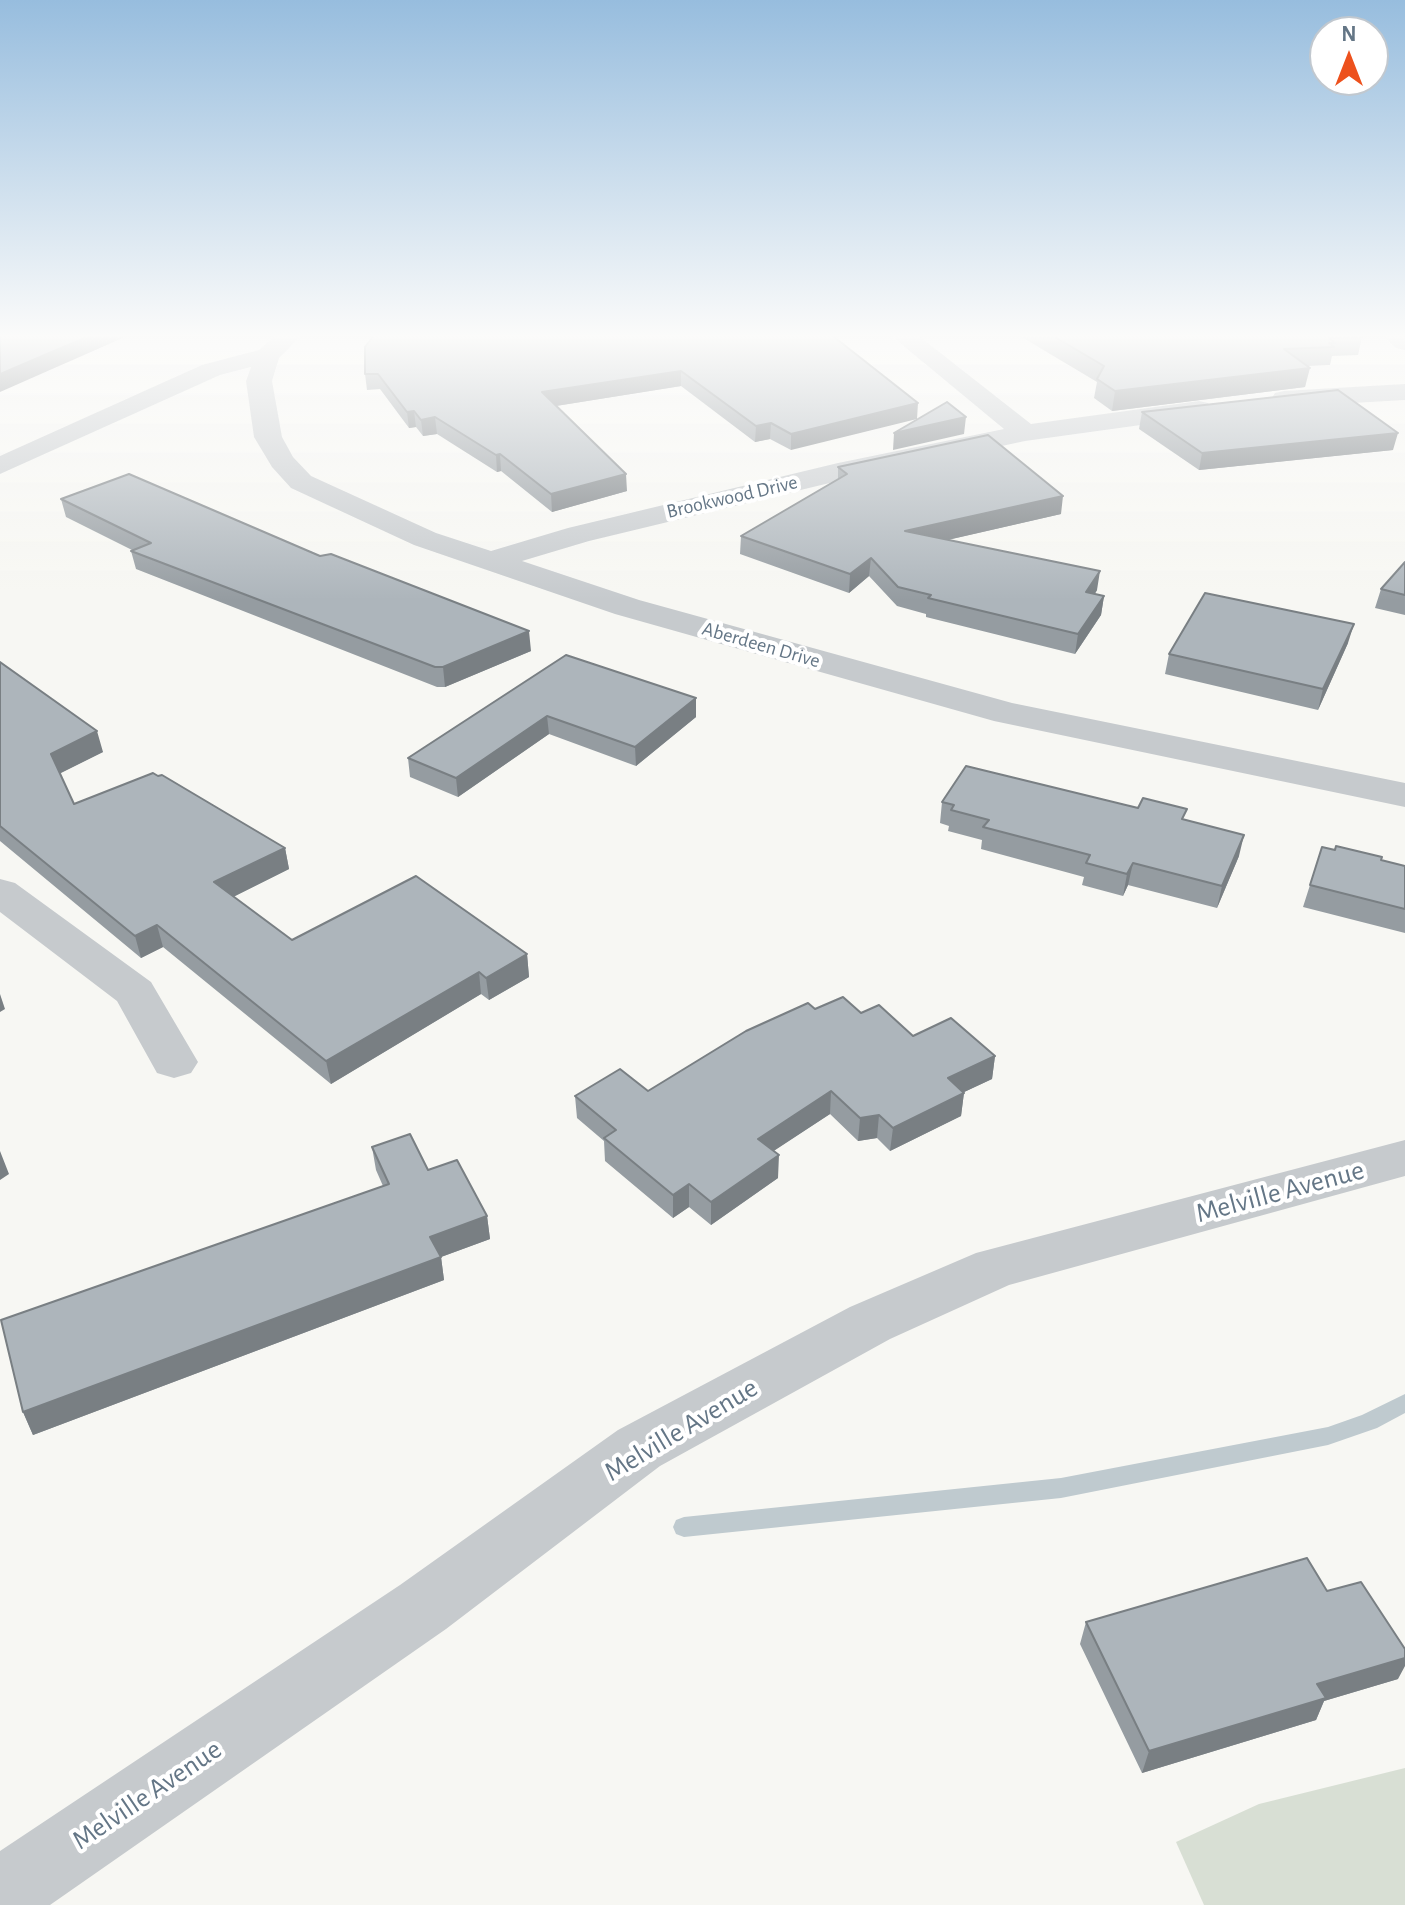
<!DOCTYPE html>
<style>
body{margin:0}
#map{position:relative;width:1405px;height:1905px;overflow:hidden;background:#f7f7f3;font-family:"Alegreya Sans",sans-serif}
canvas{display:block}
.north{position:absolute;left:1309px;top:16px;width:80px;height:80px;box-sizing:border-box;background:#fff;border:2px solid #c1c8cf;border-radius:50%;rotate:0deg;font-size:22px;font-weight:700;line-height:32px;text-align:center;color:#647686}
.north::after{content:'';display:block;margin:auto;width:28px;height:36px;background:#ed511d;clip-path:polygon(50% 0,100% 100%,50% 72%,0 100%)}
</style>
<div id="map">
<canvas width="1405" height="1905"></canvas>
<div class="north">N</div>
</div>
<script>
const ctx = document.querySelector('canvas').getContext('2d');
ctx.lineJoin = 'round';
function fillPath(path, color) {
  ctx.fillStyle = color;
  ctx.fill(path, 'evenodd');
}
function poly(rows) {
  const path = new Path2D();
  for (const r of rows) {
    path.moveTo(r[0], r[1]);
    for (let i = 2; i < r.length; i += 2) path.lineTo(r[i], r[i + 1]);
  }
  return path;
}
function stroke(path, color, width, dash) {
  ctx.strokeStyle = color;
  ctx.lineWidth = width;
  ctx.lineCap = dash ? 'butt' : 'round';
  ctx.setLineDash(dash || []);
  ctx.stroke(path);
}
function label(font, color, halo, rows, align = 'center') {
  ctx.font = font + ' "Alegreya Sans",sans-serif';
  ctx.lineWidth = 8;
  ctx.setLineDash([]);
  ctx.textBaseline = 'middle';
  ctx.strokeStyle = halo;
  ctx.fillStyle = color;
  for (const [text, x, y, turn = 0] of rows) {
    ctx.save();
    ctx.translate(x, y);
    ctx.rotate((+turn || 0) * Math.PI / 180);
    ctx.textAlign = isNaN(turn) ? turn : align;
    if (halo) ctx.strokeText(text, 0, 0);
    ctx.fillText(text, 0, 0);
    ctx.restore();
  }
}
fillPath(poly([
 [1405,1768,1405,1905,1204,1905,1176,1842,1259,1804]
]), '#d8dfd4');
fillPath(poly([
 [1405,1394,1405,1413,1377,1428,1328,1445,1061,1498,684,1537,676,1534,673,1527,676,1520,684,1517,1061,1478,1328,1427,1362,1415,1405,1394]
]), '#bfcacf');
fillPath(poly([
 [278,333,304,333,279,358,272,381,282,437,293,457,311,476,436,533,491,551,568,528,838,463,1004,429,888,333,915,333,1031,424,1199,401,1208,403,1212,409,1208,415,1199,417,1025,441,838,481,589,541,522,561,639,600,1012,703,1405,783,1405,807,994,721,615,614,414,545,291,488,272,467,254,437,246,381,251,367,220,375,0,474,0,456,202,365,259,350,278,333],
 [1380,333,1405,333,1405,350,1396,348,1380,333],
 [1405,384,1405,400,1284,407,1275,405,1271,399,1275,393,1284,391,1405,384],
 [0,879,15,883,151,982,198,1062,191,1073,174,1078,157,1073,117,1001,0,912,0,879],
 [1405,1140,1405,1176,1009,1285,890,1339,660,1466,446,1629,50,1905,0,1905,0,1851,400,1585,618,1430,850,1307,976,1253,1405,1140]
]), '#c6cacd');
fillPath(poly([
 [829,333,791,450,770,439,755,442,681,386,556,406,627,491,552,512,501,471,497,472,437,434,423,436,416,427,409,428,380,389,367,390,365,374],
 [1015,333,1358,333,1362,337,1358,355,1332,356,1330,365,1308,366,1305,387,1112,411,1094,398,1097,382],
 [1142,412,1393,450,1199,470,1139,429],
 [838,467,1061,514,947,540,1097,590,1095,594,1104,596,1101,615,1075,654,926,617,926,614,897,606,869,576,849,593,740,554,741,536,838,479],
 [61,499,531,651,445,687,437,687,136,569,131,551,132,550,66,517],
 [1405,562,1405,615,1375,608,1381,589],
 [1348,643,1318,710,1165,674,1169,654],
 [566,655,696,698,696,717,636,766,549,734,458,797,410,777,408,758],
 [0,662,103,752,60,773,74,804,158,776,285,848,289,869,233,897,292,940,527,954,529,977,489,1000,481,994,331,1084,163,947,141,958,0,841],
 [942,802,1184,820,1239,856,1217,908,1128,885,1123,896,1082,885,1084,877,981,849,982,840,948,831,949,826,940,823],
 [1381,860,1405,866,1405,933,1303,907,1310,885],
 [815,1009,861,1013,913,1036,995,1056,992,1079,964,1092,961,1116,890,1151,877,1138,858,1141,830,1114,773,1151,778,1178,711,1225,689,1207,673,1218,605,1161,604,1141,577,1118,575,1096,648,1091],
 [372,1147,428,1170,487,1216,490,1239,441,1257,444,1280,33,1435,23,1412,383,1186,376,1170],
 [1086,1622,1398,1679,1324,1701,1316,1720,1142,1773,1080,1644]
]), '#959ca1');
fillPath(poly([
 [96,333,134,333,0,392,0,374],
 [1310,368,1305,387,1112,411,1115,391],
 [681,371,681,386,543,408,542,392],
 [918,403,917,419,791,450,791,434],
 [414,411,416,427,409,428,407,412],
 [435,417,437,434,423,436,421,420],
 [966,417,964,434,893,450,894,433],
 [771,423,770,439,755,442,756,426],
 [1398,433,1393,450,1199,470,1202,453],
 [500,454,501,471,497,472,496,455],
 [626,474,627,491,552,512,551,494],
 [1063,496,1061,514,904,550,905,531],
 [871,558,869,576,849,593,850,574],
 [1100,571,1097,590,1083,611,1086,592],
 [1104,596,1101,615,1075,654,1078,634],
 [1354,624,1348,643,1318,710,1323,689],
 [529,631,531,651,445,687,443,667],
 [696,698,696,717,636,766,635,747],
 [547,716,549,734,458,797,456,778],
 [97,731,103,752,57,775,51,754],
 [1244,835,1239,856,1217,908,1222,886],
 [285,848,289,869,219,904,214,882],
 [1133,863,1128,885,1123,896,1127,874],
 [157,925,163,947,141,958,135,936],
 [527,954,529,977,489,1000,486,978],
 [479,972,481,994,331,1084,326,1061],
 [0,994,5,1009,0,1012],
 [995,1056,992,1079,945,1101,948,1078],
 [831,1091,830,1114,757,1162,758,1139],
 [964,1093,961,1116,890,1151,893,1128],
 [879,1115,877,1138,858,1141,860,1118],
 [0,1151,9,1174,0,1180],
 [779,1155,778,1178,711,1225,711,1202],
 [689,1184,689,1207,673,1218,673,1195],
 [487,1216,490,1239,441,1257,444,1280,33,1435,23,1412,430,1237],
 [1405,1658,1405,1666,1398,1679,1324,1701,1316,1720,1142,1773,1149,1751,1317,1684]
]), '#797f83');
const building = poly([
 [0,333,96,333,0,374,0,333],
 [376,333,829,333,918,403,791,434,771,423,756,426,681,371,542,392,626,474,551,494,500,454,496,455,435,417,421,420,414,411,407,412,378,374,365,374,365,347,376,333],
 [1048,333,1358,333,1362,337,1329,338,1335,343,1329,343,1334,347,1284,349,1310,368,1115,391,1097,379,1104,366,1048,333],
 [1338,390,1398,433,1202,453,1142,412,1338,390],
 [947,402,966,417,894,433,947,402],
 [988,435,1063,496,905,531,1100,571,1086,592,1104,596,1078,634,928,598,931,595,898,587,871,558,850,574,741,536,847,474,838,467,988,435],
 [129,474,320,556,331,554,529,631,443,667,435,667,131,551,151,543,61,499,129,474],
 [1405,562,1405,595,1381,589,1405,562],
 [1205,593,1354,624,1323,689,1169,654,1205,593],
 [566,655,696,698,635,747,547,716,456,778,408,758,566,655],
 [0,662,97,731,51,754,74,804,153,773,158,776,162,775,285,848,214,882,292,940,416,876,527,954,486,978,479,972,326,1061,157,925,135,936,0,826,0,662],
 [966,766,1138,808,1143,798,1187,809,1182,819,1244,835,1222,886,1133,863,1127,874,1086,863,1090,855,983,827,989,820,951,810,954,805,942,802,966,766],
 [1336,846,1382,857,1381,860,1405,866,1405,909,1310,885,1322,847,1335,850,1336,846],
 [843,997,861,1013,879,1005,913,1036,951,1018,995,1056,948,1078,964,1093,893,1128,879,1115,860,1118,831,1091,758,1139,779,1155,711,1202,689,1184,673,1195,604,1138,616,1130,575,1096,620,1069,648,1091,746,1031,808,1003,815,1009,843,997],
 [410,1134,428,1170,457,1160,487,1216,430,1237,441,1257,23,1412,1,1320,389,1184,372,1147,410,1134],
 [1307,1558,1327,1591,1361,1582,1405,1649,1405,1658,1317,1684,1326,1698,1149,1751,1086,1622,1307,1558]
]);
fillPath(building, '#adb5bb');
stroke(building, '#797f83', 2);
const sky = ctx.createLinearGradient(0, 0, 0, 600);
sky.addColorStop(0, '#97bdde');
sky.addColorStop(0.56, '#fbfbfa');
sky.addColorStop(1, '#fbfbfa00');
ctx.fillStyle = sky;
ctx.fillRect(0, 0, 1405, 600);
label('20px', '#647686', '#fff', [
 ["Brookwood Drive",732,497,-13],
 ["Aberdeen Drive",761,645,16]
]);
label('28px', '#647686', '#fff', [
 ["Melville Avenue",1280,1192,-15],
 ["Melville Avenue",681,1430,-31],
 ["Melville Avenue",147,1795,-34]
]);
</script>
